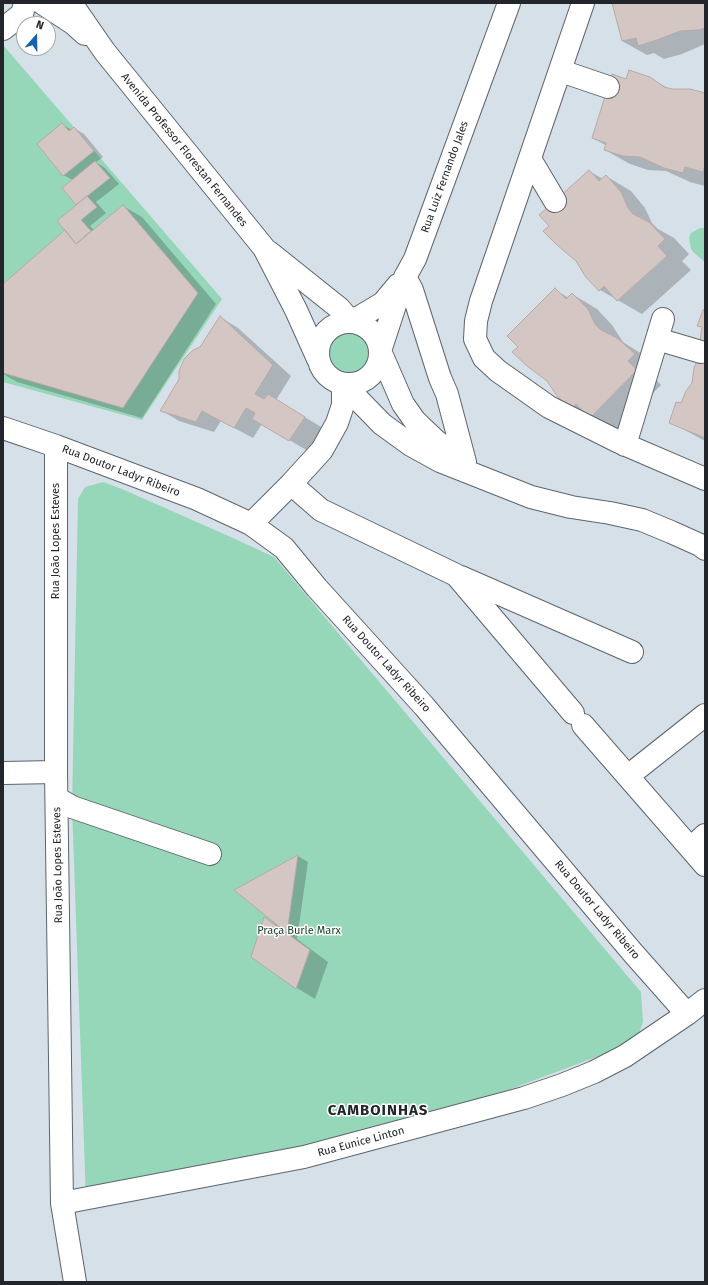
<!DOCTYPE html>
<meta charset="utf-8">
<style>
body{margin:0}
#map{position:relative;width:708px;height:1285px;overflow:hidden;background:#d6e0e8;font-family:"Fira Sans",sans-serif}
canvas{display:block}
.frame{position:absolute;inset:0;border:4px solid #222529;pointer-events:none}
.north{position:absolute;left:16px;top:16px;width:40px;height:40px;box-sizing:border-box;background:#fff;border:1px solid #a7a8a9;border-radius:50%;rotate:20deg;font-size:11px;font-weight:700;line-height:16px;text-align:center;color:#222529}
.north::after{content:'';display:block;margin:auto;width:14px;height:18px;background:#1362b0;clip-path:polygon(50% 0,100% 100%,50% 72%,0 100%)}
</style>
<div id="map">
<canvas width="708" height="1285"></canvas>
<div class="frame"></div>
<div class="north">N</div>
</div>
<script>
const ctx = document.querySelector('canvas').getContext('2d');
ctx.lineJoin = 'round';
function fillPath(path, color) {
  ctx.fillStyle = color;
  ctx.fill(path, 'evenodd');
}
function poly(rows) {
  const path = new Path2D();
  for (const r of rows) {
    if (r.length === 3) {
      path.moveTo(r[0] + r[2], r[1]);
      path.arc(r[0], r[1], r[2], 0, 2 * Math.PI);
      continue;
    }
    path.moveTo(r[0], r[1]);
    for (let i = 2; i < r.length; i += 2) path.lineTo(r[i], r[i + 1]);
  }
  return path;
}
function stroke(path, color, width, dash) {
  ctx.strokeStyle = color;
  ctx.lineWidth = width;
  ctx.lineCap = dash ? 'butt' : 'round';
  ctx.setLineDash(dash || []);
  ctx.stroke(path);
}
function label(font, color, halo, rows, align = 'center') {
  ctx.font = font + ' "Fira Sans",sans-serif';
  ctx.lineWidth = 3;
  ctx.setLineDash([]);
  ctx.textBaseline = 'middle';
  ctx.strokeStyle = halo;
  ctx.fillStyle = color;
  for (const [text, x, y, turn = 0] of rows) {
    ctx.save();
    ctx.translate(x, y);
    ctx.rotate((+turn || 0) * Math.PI / 180);
    ctx.textAlign = isNaN(turn) ? turn : align;
    if (halo) ctx.strokeText(text, 0, 0);
    ctx.fillText(text, 0, 0);
    ctx.restore();
  }
}
fillPath(poly([
 [3,45,222,299,142,420,3,382],
 [700,228,705,228,705,262,694,253,691,249,689,238,691,233],
 [349,352,21],
 [103,482,122,489,233,538,274,557,641,992,643,1022,636,1042,354,1148,86,1201,72,807,78,499,85,487]
]), '#97d7b9');
fillPath(poly([
 [613,3,705,3,705,44,682,54,664,59,654,53,647,55,622,41],
 [650,78,671,90,705,94,705,186,690,182,666,171,648,170,630,164,605,150,607,146,593,138,627,80],
 [63,125,72,130,74,128,84,134,103,157,96,162,105,168,119,184,96,202,106,213,90,226,94,230,123,206,142,217,216,304,142,418,17,382,3,374,3,285,66,230,78,205,63,188,73,180,63,175],
 [589,171,603,179,606,176,631,191,645,208,652,223,658,229,674,238,689,254,682,261,691,270,642,314,600,290,586,276,577,260,551,226],
 [555,290,569,298,572,294,597,309,612,325,623,342,642,354,652,375,661,385,615,431,572,408,520,347],
 [705,311,705,441,670,422,693,384,702,352,703,328,699,325],
 [220,317,238,328,291,376,276,400,323,428,308,451,262,424,253,438,221,421,214,432,179,421,161,410],
 [298,856,308,862,297,939,328,962,315,999,297,988,252,957,265,918,278,926,235,890]
]), '#0003');
const building = poly([
 [612,3,705,3,705,28,698,30,680,31,657,40,638,46,636,38,622,41,612,3],
 [629,70,650,77,664,87,672,89,690,89,705,93,705,165,703,172,685,167,683,173,664,168,640,157,623,156,604,150,606,143,592,138,612,74,626,79,629,70],
 [62,123,69,131,74,127,94,151,63,176,37,144,62,123],
 [95,161,110,178,76,205,62,188,95,161],
 [589,170,599,181,606,175,621,192,628,208,633,214,649,222,665,239,658,246,667,256,617,301,604,286,599,291,585,276,576,261,557,245,543,231,549,226,539,215,589,170],
 [87,196,97,207,81,220,91,231,76,244,57,221,87,196],
 [123,205,198,293,123,408,3,373,3,284,65,230,76,244,123,205],
 [555,288,566,299,572,293,588,309,595,324,601,330,617,338,635,354,628,361,637,370,590,418,576,404,572,409,557,396,547,381,527,366,512,352,518,347,507,336,555,288],
 [703,310,705,310,705,438,669,423,676,402,681,403,686,391,692,383,694,368,701,352,700,340,702,327,697,326,703,310],
 [220,316,273,365,255,394,264,399,268,394,305,417,289,441,252,419,255,413,246,408,234,428,202,411,196,422,160,411,179,379,179,371,184,359,193,350,200,347,220,316],
 [298,855,287,933,234,890,298,855],
 [264,917,310,950,296,989,251,957,264,917]
]);
fillPath(building, '#d4c7c3');
stroke(building, '#b7aaa6', 1);
const minor = poly([
 [42,3,74,24,85,34],
 [71,3,105,52,264,248,296,310,318,359],
 [583,3,481,301,476,321,475,339,484,358,498,371,549,407,619,442,705,479],
 [3,29,22,14,25,3],
 [561,71,608,87],
 [530,159,555,201],
 [269,252,339,308,351,322],
 [405,277,412,290,440,378,447,394,465,462],
 [351,322,383,303,398,285],
 [349,353,31],
 [657,339,701,352],
 [380,351,396,302,405,277,415,259,509,3],
 [380,351,403,404,415,421,436,441,464,461],
 [343,384,382,424,411,445,440,461,531,497,571,507,610,513,642,520,671,532,700,545,705,549],
 [3,428,56,446,197,499,251,524,284,548,317,588,424,706,633,953,687,1014],
 [625,445,663,319],
 [56,446,56,772,62,1203,75,1282],
 [291,484,321,510,456,575,573,713],
 [251,524,291,484,322,450,337,423,343,405,343,384],
 [461,577,632,652],
 [583,725,705,865],
 [3,773,56,772],
 [628,776,705,715],
 [57,798,72,807,210,854],
 [691,848,705,835],
 [62,1203,304,1157,524,1098,562,1085,594,1072,625,1056,687,1014,705,1000]
]);
stroke(minor, '#5d656d', 24);
stroke(minor, '#fff', 22);
label('11px', '#222529', '#fff', [
 ["Avenida Professor Florestan Fernandes",184,150,51],
 ["Rua Luiz Fernando Jales",445,177,-70],
 ["Rua Doutor Ladyr Ribeiro",121,471,21],
 ["Rua João Lopes Esteves",56,541,-90],
 ["Rua Doutor Ladyr Ribeiro",386,664,48],
 ["Rua João Lopes Esteves",58,865,-91],
 ["Rua Doutor Ladyr Ribeiro",597,910,50],
 ["Rua Eunice Linton",361,1142,-15]
]);
label('11px', '#1c4232', '#fff', [
 ["Praça Burle Marx",299,931]
]);
ctx.letterSpacing = '1px';
label('bold 15px', '#222529', '#fff', [
 ["CAMBOINHAS",378,1111]
]);
ctx.letterSpacing = '0px';
</script>
